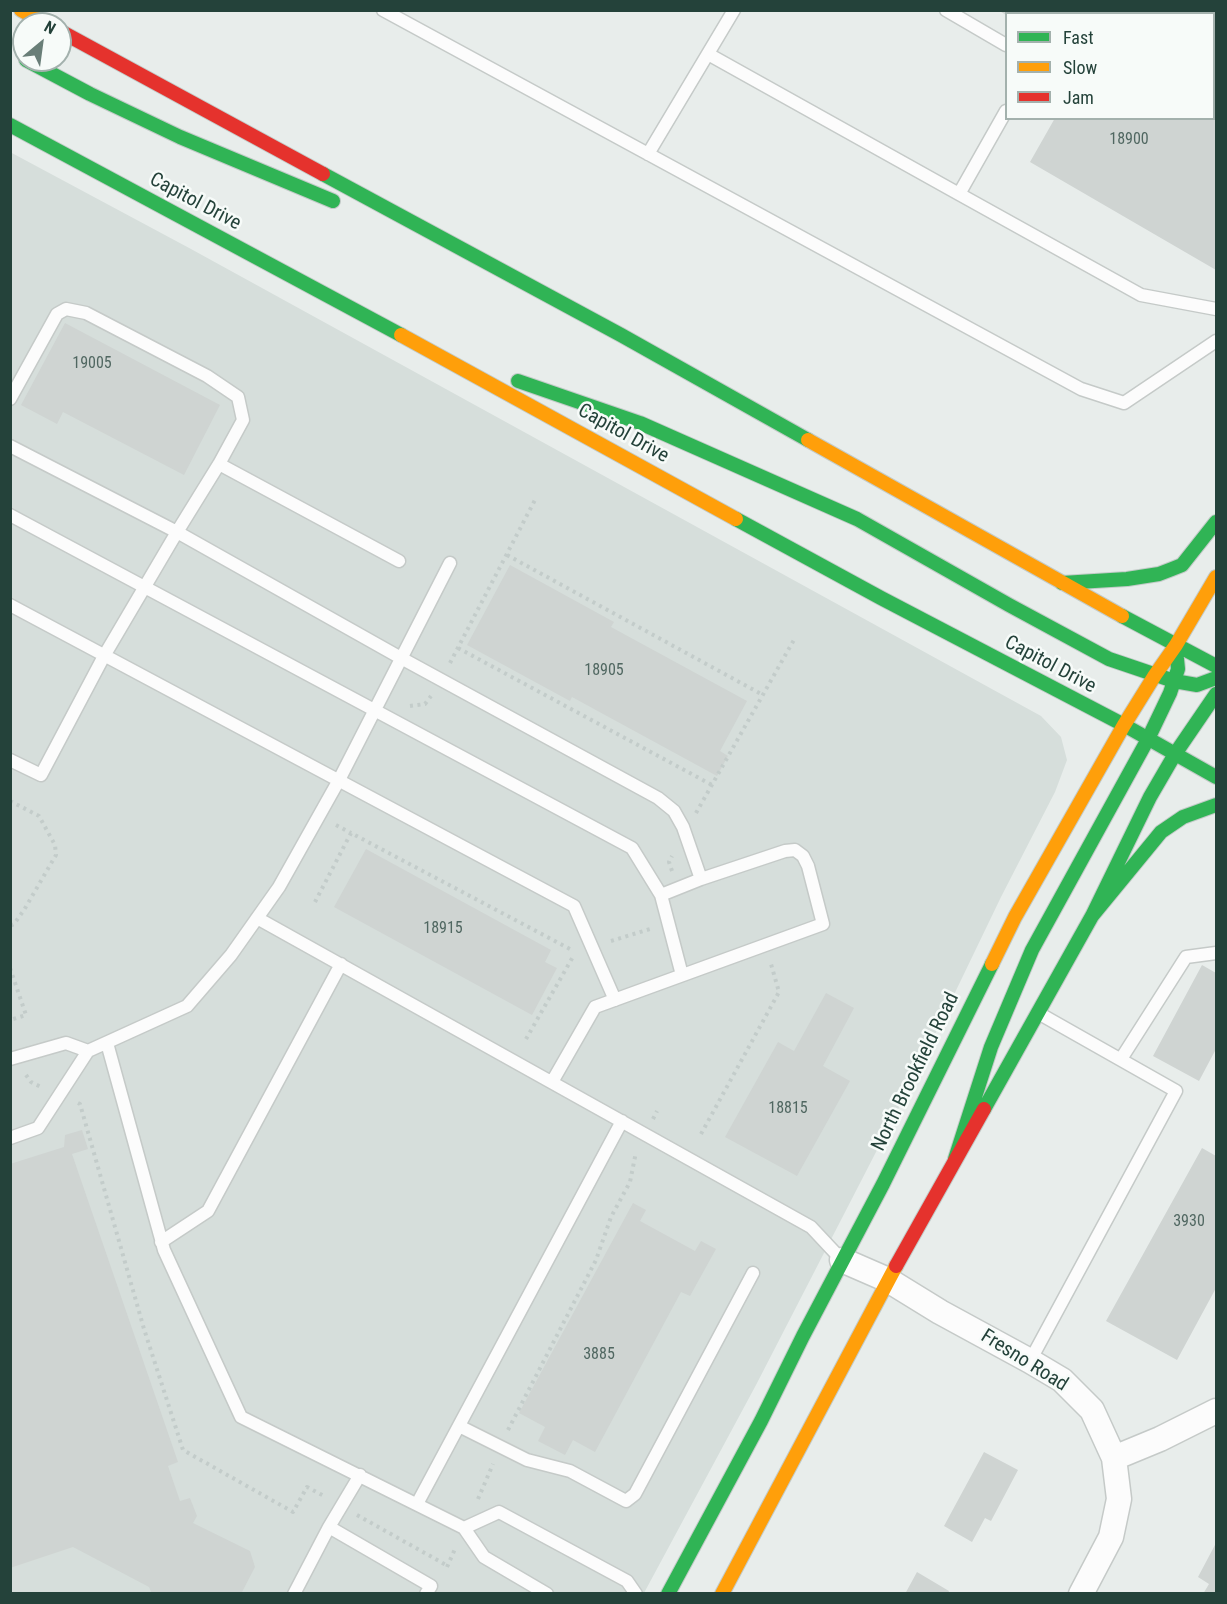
<!DOCTYPE html>
<style>
body{margin:0}
#map{position:relative;width:1227px;height:1604px;overflow:hidden;background:#e8edeb;font-family:"Roboto Condensed",sans-serif}
canvas{display:block}
.frame{position:absolute;inset:0;border:12px solid #24423a;pointer-events:none}
.legend{position:absolute;left:1005px;top:12px;width:210px;height:108px;box-sizing:border-box;background:#f7fbf9;border:2px solid #a3b1ad;margin:0;padding:8px 10px;list-style:none;font-size:18px;color:#24423a}
.legend li{display:flex;align-items:center;gap:12px;height:30px}
.legend b{width:30px;border:2px solid #a3b1ad}
.north{position:absolute;left:12px;top:12px;width:60px;height:60px;box-sizing:border-box;background:#f7fbf9;border:2px solid #a3b1ad;border-radius:50%;rotate:29deg;font-size:16px;font-weight:700;line-height:24px;text-align:center;color:#24423a}
.north::after{content:'';display:block;margin:auto;width:21px;height:27px;background:#697e78;clip-path:polygon(50% 0,100% 100%,50% 72%,0 100%)}
</style>
<div id="map">
<canvas width="1227" height="1604"></canvas>
<div class="frame"></div>
<ul class="legend">
<li><b style="height:8px;background:#30b455"></b>Fast</li>
<li><b style="height:8px;background:#ff9f0a"></b>Slow</li>
<li><b style="height:8px;background:#e5322d"></b>Jam</li>
</ul>
<div class="north">N</div>
</div>
<script>
const ctx = document.querySelector('canvas').getContext('2d');
ctx.lineJoin = 'round';
function fillPath(path, color) {
  ctx.fillStyle = color;
  ctx.fill(path, 'evenodd');
}
function poly(rows) {
  const path = new Path2D();
  for (const r of rows) {
    path.moveTo(r[0], r[1]);
    for (let i = 2; i < r.length; i += 2) path.lineTo(r[i], r[i + 1]);
  }
  return path;
}
function stroke(path, color, width, dash) {
  ctx.strokeStyle = color;
  ctx.lineWidth = width;
  ctx.lineCap = dash ? 'butt' : 'round';
  ctx.setLineDash(dash || []);
  ctx.stroke(path);
}
function label(font, color, halo, rows, align = 'center') {
  ctx.font = font + ' "Roboto Condensed",sans-serif';
  ctx.lineWidth = 5;
  ctx.setLineDash([]);
  ctx.textBaseline = 'middle';
  ctx.strokeStyle = halo;
  ctx.fillStyle = color;
  for (const [text, x, y, turn = 0] of rows) {
    ctx.save();
    ctx.translate(x, y);
    ctx.rotate((+turn || 0) * Math.PI / 180);
    ctx.textAlign = isNaN(turn) ? turn : align;
    if (halo) ctx.strokeText(text, 0, 0);
    ctx.fillText(text, 0, 0);
    ctx.restore();
  }
}
fillPath(poly([
 [10,152,191,249,1041,716,1061,737,1067,760,1055,792,1001,897,910,1086,756,1385,644,1593,11,1593]
]), '#d6dedb');
fillPath(poly([
 [998,10,1216,10,1216,270,1030,162,1055,118,1214,118,1214,14,1006,14,1006,15],
 [65,323,220,405,184,475,63,412,57,424,21,405],
 [510,565,614,622,611,627,747,701,720,751,728,756,717,776,572,697,570,701,467,645],
 [366,849,551,950,545,962,557,968,532,1015,334,907],
 [1202,965,1216,973,1216,1049,1199,1081,1153,1056],
 [826,993,854,1008,823,1066,850,1081,797,1176,725,1137,778,1042,794,1051],
 [82,1130,88,1149,72,1154,178,1462,168,1466,180,1501,190,1498,197,1516,193,1523,250,1551,255,1567,241,1594,152,1594,149,1587,73,1547,10,1568,10,1164,64,1147,65,1135],
 [1202,1148,1216,1156,1216,1288,1177,1360,1106,1321],
 [633,1203,646,1210,640,1221,695,1251,701,1241,716,1249,690,1296,681,1292,595,1452,573,1440,565,1455,538,1441,545,1427,519,1413],
 [984,1452,1018,1470,991,1521,985,1518,972,1542,944,1526],
 [1216,1543,1216,1594,1203,1594,1209,1584,1198,1577],
 [917,1572,949,1591,948,1594,905,1594]
]), '#cfd4d2');
const lane = poly([
 [383,10,1081,389,1124,403,1216,341],
 [946,10,1006,45],
 [708,54,959,194],
 [1006,111,959,194,1141,295,1216,309],
 [648,154,734,10],
 [10,399,57,314,66,309,86,313,207,376,238,397,243,420,219,464],
 [10,446,177,532,104,656,41,775,10,760],
 [10,515,632,848,661,895,682,975],
 [399,561,219,464,177,532,401,658,658,798,674,811,683,827,701,879,661,895],
 [10,605,574,906,615,1000],
 [257,918,811,1227,840,1258],
 [107,1043,164,1250,241,1417,464,1528],
 [10,1059,66,1043,88,1051],
 [1121,1059,1186,957,1216,953],
 [552,1082,595,1007,823,924,808,866,803,856,795,850,785,851,701,879],
 [10,1138,38,1128,88,1051,187,1006,231,955,279,887,339,780,450,563],
 [161,1242,208,1211,341,964],
 [1030,1361,1176,1091,1040,1014],
 [459,1426,527,1460,570,1471,626,1501,635,1494,753,1273],
 [417,1504,622,1121],
 [329,1527,431,1586,426,1594],
 [294,1594,329,1527,360,1475],
 [547,1594,484,1557,464,1528,499,1512,627,1581,636,1594]
]);
const street = poly([
 [842,1260,888,1280,940,1312,1030,1361,1062,1380,1092,1410,1114,1458,1119,1499,1111,1537,1081,1594],
 [1114,1458,1160,1439,1216,1411]
]);
const fast = poly([
 [26,60,90,94,180,137,333,201],
 [10,125,401,335],
 [323,174,621,335,808,440],
 [518,381,640,423,857,519,1009,605,1109,659,1174,681,1197,685,1216,678],
 [736,519,881,598,1124,725,1216,777],
 [1062,583,1127,579,1159,574,1172,569,1182,565,1216,522],
 [1122,616,1216,666],
 [1092,916,1161,832,1183,817,1216,805],
 [984,1109,1092,916,1150,797,1175,754,1216,694],
 [955,1159,991,1047,1032,950,1148,739,1170,693,1178,669,1177,659],
 [668,1594,761,1421,803,1336,883,1184,992,964]
]);
const slow = poly([
 [21,10,46,24],
 [401,335,736,519],
 [808,440,1122,616],
 [992,964,1015,917,1124,725,1155,675,1176,645,1216,577],
 [722,1594,896,1266]
]);
const jam = poly([
 [60,31,323,174],
 [896,1266,984,1109]
]);
stroke(lane, '#c5cac8', 15);
stroke(street, '#c5cac8', 27);
stroke(fast, '#c3cbc8', 16);
stroke(slow, '#c3cbc8', 16);
stroke(jam, '#c3cbc8', 16);
stroke(poly([
 [507,555,763,695],
 [458,648,712,785],
 [450,663,536,498],
 [410,706,425,704,431,696],
 [10,801,39,816,55,845,56,855,24,910,14,924,10,926],
 [696,813,795,638],
 [336,825,351,833],
 [672,871,669,862,672,856],
 [315,902,351,833,570,949],
 [611,941,650,929],
 [10,968,26,1015,10,1020],
 [526,1039,574,955],
 [26,1075,31,1082,41,1087],
 [78,1103,80,1104,144,1329,183,1450,293,1512,307,1487,324,1496],
 [653,1119,657,1111],
 [701,1134,779,992,771,964],
 [508,1430,596,1260,611,1217,630,1182,636,1152],
 [478,1499,493,1464],
 [357,1515,448,1566],
 [447,1567,455,1549]
]), '#c3ccca', 4, [3, 4.5]);
stroke(lane, '#fcfcfc', 12);
stroke(street, '#fcfcfc', 24);
stroke(fast, '#30b455', 14);
stroke(slow, '#ff9f0a', 14);
stroke(jam, '#e5322d', 14);
label('16px', '#506761', null, [
 ["18900",1129,140],
 ["19005",92,364],
 ["18905",604,671],
 ["18915",443,929],
 ["18815",788,1109],
 ["3930",1189,1222],
 ["3885",599,1355]
]);
label('20px', '#24423a', '#f7fbf9', [
 ["Capitol Drive",195,202,28],
 ["Capitol Drive",623,434,29],
 ["Capitol Drive",1050,665,28],
 ["North Brookfield Road",916,1072,-64],
 ["Fresno Road",1024,1361,32]
]);
</script>
